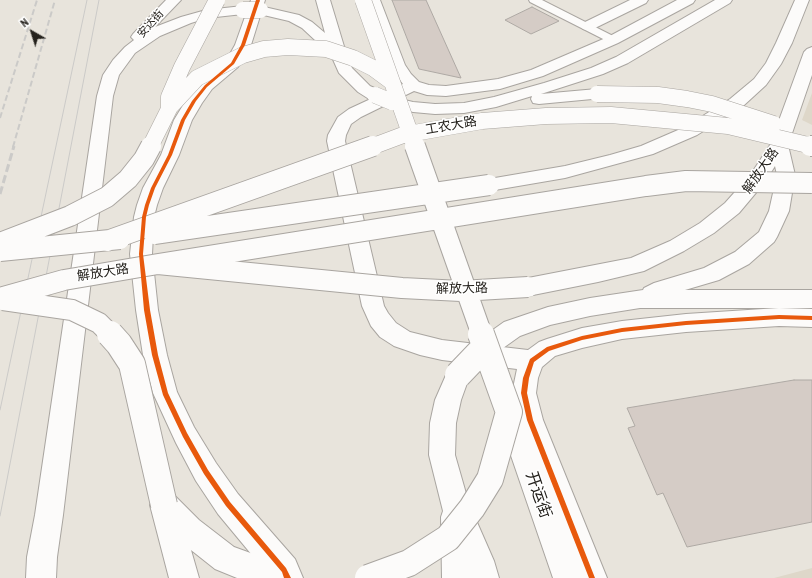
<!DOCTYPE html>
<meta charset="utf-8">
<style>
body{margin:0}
#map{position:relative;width:812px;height:578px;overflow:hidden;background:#e8e4dc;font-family:"Archivo Narrow",sans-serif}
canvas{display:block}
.north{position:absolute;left:12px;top:12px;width:40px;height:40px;-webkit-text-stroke:3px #fff;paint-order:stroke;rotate:321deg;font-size:11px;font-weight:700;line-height:16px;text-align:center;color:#24211c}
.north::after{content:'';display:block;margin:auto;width:14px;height:18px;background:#24211c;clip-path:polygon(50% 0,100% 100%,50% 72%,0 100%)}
</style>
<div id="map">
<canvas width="812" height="578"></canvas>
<div class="north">N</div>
</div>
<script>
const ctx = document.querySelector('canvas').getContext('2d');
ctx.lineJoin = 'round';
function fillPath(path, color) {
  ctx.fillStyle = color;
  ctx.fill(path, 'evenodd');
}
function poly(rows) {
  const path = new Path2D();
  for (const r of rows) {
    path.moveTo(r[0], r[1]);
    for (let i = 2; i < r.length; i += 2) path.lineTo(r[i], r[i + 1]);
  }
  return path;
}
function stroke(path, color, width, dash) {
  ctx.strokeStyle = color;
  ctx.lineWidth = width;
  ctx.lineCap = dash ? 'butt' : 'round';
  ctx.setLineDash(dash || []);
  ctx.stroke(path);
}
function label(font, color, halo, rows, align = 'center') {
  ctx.font = font + ' "Archivo Narrow","Noto Sans SC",sans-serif';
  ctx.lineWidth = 3;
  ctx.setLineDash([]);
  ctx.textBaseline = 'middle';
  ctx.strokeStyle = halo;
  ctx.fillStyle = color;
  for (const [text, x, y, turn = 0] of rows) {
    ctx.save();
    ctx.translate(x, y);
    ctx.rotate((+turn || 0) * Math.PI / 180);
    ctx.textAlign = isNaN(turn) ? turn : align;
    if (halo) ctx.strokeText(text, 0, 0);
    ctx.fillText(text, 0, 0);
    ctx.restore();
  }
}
fillPath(poly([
 [812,93,812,125,802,120],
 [812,568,812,578,774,578]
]), '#ded7c9');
const building = poly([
 [392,0,426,0,461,78,419,69,392,0],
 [532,7,559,21,531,34,505,20,532,7],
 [794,380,812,380,812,522,687,547,663,493,657,495,628,428,635,426,627,408,794,380]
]);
fillPath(building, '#d5ccc6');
stroke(building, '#aea9a4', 1);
const service = poly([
 [529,0,542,0,617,38,618,40,617,42,609,42,530,2,529,0]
]);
const minor = poly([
 [630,0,648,0,646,3,593,29,588,30,583,29,581,26,583,23,630,0]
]);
const tertiary = poly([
 [251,0,265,0,251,45,238,67,212,89,202,103,192,120,179,155,163,188,157,205,154,217,152,254,158,310,167,355,177,392,194,427,216,463,238,494,295,559,303,578,271,578,218,514,196,481,176,443,153,393,143,355,136,310,130,254,134,217,137,205,143,188,161,155,174,120,188,97,200,83,226,61,235,45,251,0],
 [366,0,380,0,405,65,411,74,419,82,429,85,446,86,498,79,531,70,608,37,677,0,695,0,693,3,618,43,543,76,500,89,446,96,427,95,414,91,361,117,351,124,346,135,345,141,384,306,388,313,396,323,410,332,442,340,528,350,539,342,547,339,582,328,622,321,686,314,779,308,812,309,812,327,779,326,686,332,622,339,582,348,555,356,542,367,538,378,536,393,543,420,607,578,577,578,517,420,512,393,517,369,442,360,420,355,394,346,380,337,371,326,362,306,327,141,328,135,338,117,349,109,403,84,389,65,366,0]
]);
const primary = poly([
 [166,0,181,0,155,27,181,17,206,10,243,6,248,7,250,10,248,13,243,14,207,18,191,23,160,36,135,53,119,75,113,96,63,515,57,557,56,578,26,578,27,557,35,515,97,96,103,75,113,60,125,47,134,40,131,37,133,34,166,0],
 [316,0,330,0,346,53,352,68,370,86,381,91,383,95,381,99,375,100,369,99,358,92,339,73,331,55,302,28,289,21,255,13,253,10,255,7,260,6,299,15,312,22,325,33,316,0],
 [715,0,732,0,730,3,628,63,603,74,541,94,597,89,603,90,605,94,603,98,539,104,533,103,531,99,532,96,496,107,464,113,435,114,413,112,386,106,384,102,386,98,392,97,413,102,435,104,464,103,494,97,544,83,591,68,616,57,715,0],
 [795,0,809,0,792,43,781,64,766,85,742,107,697,135,653,154,565,178,489,191,482,190,479,185,482,180,489,179,565,166,610,155,641,146,685,127,730,99,754,79,766,63,776,43,795,0],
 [812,47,812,75,788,145,795,175,789,211,777,237,774,242,749,264,719,280,685,290,812,290,812,308,640,308,590,316,550,325,520,336,489,358,481,361,473,358,469,351,473,344,504,322,548,307,590,298,643,290,644,288,654,283,704,268,735,252,759,232,769,211,777,175,775,166,765,182,739,213,714,233,684,251,644,271,598,282,528,296,520,293,517,287,520,281,528,278,631,258,670,241,700,223,725,203,751,174,770,145,804,52,807,49,812,47],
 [458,364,467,368,470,375,461,400,456,423,455,455,469,504,494,561,499,578,442,578,441,517,443,511,429,455,430,423,435,400,446,375,449,368,458,364],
 [509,401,518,404,522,412,583,578,553,578,496,412,500,404,509,401],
 [164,491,174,495,199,520,234,547,289,567,293,578,237,578,215,569,191,550,199,578,169,578,150,505,154,495,164,491]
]);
stroke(service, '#a9a5a0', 2);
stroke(minor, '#a9a5a0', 2);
stroke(tertiary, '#a9a5a0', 2);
stroke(primary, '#a9a5a0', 2);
fillPath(service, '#fcfbfa');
fillPath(minor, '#fcfbfa');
fillPath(tertiary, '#fcfbfa');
fillPath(primary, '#fcfbfa');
stroke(poly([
 [0,410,87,0],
 [0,516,99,0]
]), '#cbcac8', 1);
stroke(poly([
 [0,118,37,0],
 [13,147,55,0]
]), '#cbcac8', 2, [6, 3]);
stroke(poly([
 [0,194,14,146]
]), '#cbcac8', 3, [8, 3.5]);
const primaryBridgeFar2 = poly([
 [363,0,415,147],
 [243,10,260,10],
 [597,94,658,95,687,99,712,104,774,124],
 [375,95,392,102],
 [170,107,197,78,243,55,264,49,288,47,326,49,353,58,373,68,392,82],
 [150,147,169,109,169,97,182,67,217,0],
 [371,147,403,135,482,121,546,116,611,115,728,126,812,146]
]);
const primaryBridgeFar1 = poly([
 [415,146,482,335],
 [810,146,812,146],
 [154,234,489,185],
 [107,241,373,146],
 [0,243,70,216,107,197,128,179,144,159,151,146],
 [0,251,120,239],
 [158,264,646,186,686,181,812,183],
 [0,298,64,280,158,264,402,288,461,291,528,287],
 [3,300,72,310,99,323,111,335]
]);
const primaryBridge = poly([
 [110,334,119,344,132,364,164,505],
 [458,375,481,351],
 [368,578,409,563,448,538,472,508,490,479,509,412,481,334]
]);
stroke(primaryBridgeFar2, '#a9a5a0', 17, []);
stroke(primaryBridgeFar1, '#a9a5a0', 22, []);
stroke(primaryBridge, '#a9a5a0', 28, []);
stroke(primaryBridgeFar2, '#fcfbfa', 16);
stroke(primaryBridgeFar1, '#fcfbfa', 20);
stroke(primaryBridge, '#fcfbfa', 26);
fillPath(poly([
 [256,0,260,0,245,45,234,64,207,87,196,101,185,120,172,155,155,188,149,205,146,217,143,254,150,310,158,355,168,393,187,433,208,470,230,502,286,568,291,578,284,578,282,572,226,506,204,474,183,437,163,395,152,355,144,310,139,254,142,217,145,205,151,188,168,155,181,120,192,101,205,85,231,63,241,45,256,0],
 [779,315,812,316,812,320,779,319,686,325,622,332,582,340,549,351,534,362,529,378,527,393,533,420,595,578,589,578,527,420,521,393,523,378,530,359,547,347,582,336,622,328,686,321,779,315]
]), '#e8590c');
label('11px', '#24211c', '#fff', [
 ["安达街",151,24,-48]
]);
label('13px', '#24211c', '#fff', [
 ["工农大路",451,126,-10],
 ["解放大路",761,171,-55],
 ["解放大路",103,273,-9],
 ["解放大路",462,289,-1]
]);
label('16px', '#24211c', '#fff', [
 ["开运街",538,495,71]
]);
</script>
